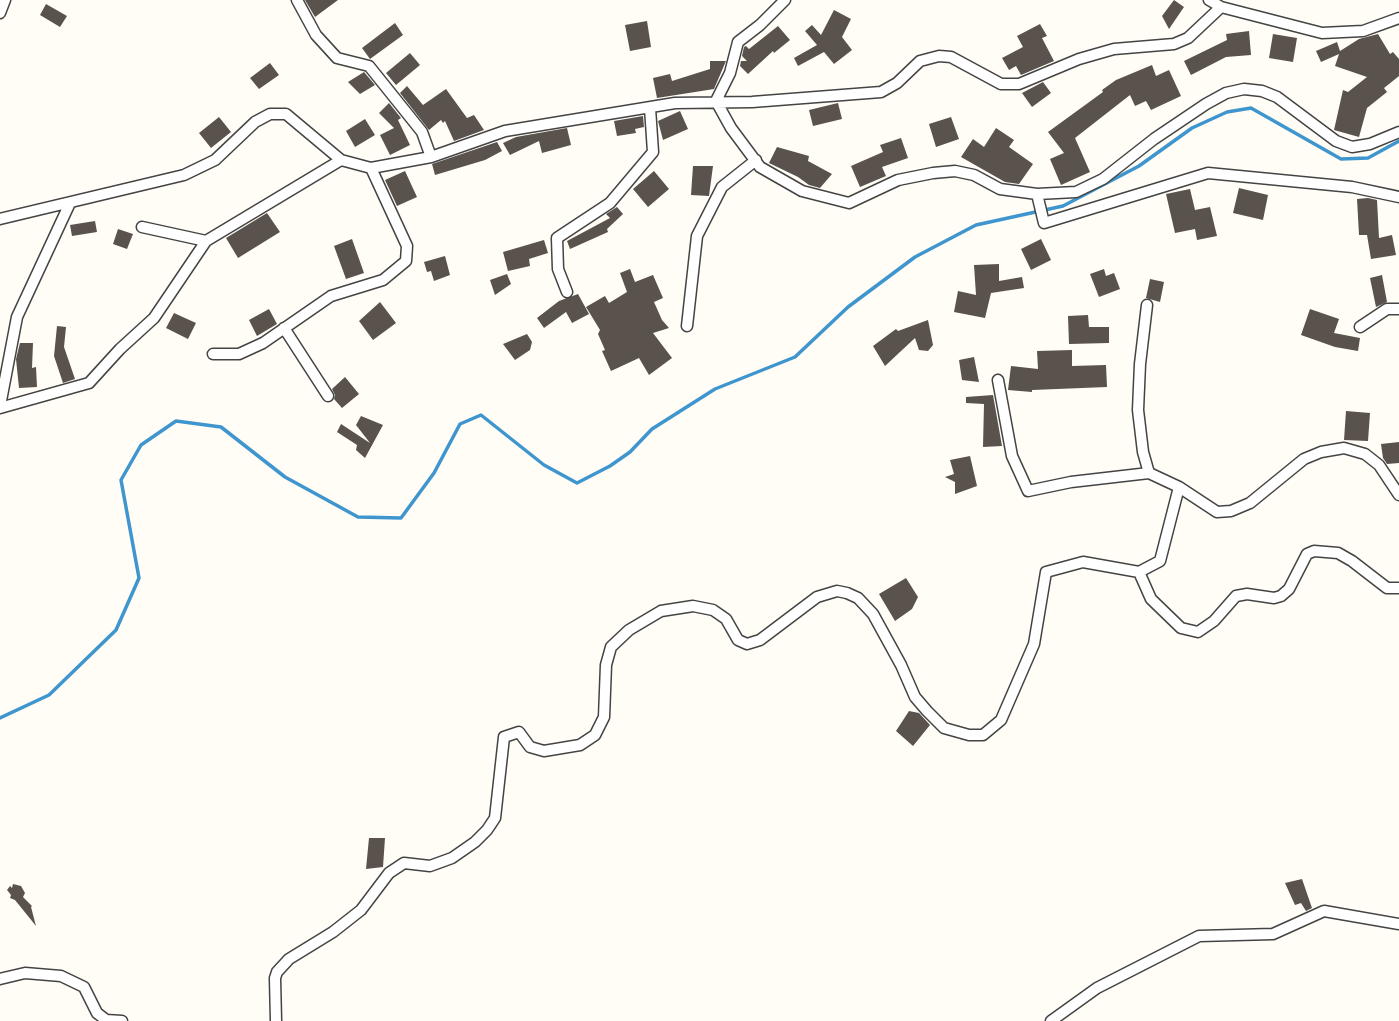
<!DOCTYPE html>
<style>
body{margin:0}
canvas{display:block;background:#fffdf5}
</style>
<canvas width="1399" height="1021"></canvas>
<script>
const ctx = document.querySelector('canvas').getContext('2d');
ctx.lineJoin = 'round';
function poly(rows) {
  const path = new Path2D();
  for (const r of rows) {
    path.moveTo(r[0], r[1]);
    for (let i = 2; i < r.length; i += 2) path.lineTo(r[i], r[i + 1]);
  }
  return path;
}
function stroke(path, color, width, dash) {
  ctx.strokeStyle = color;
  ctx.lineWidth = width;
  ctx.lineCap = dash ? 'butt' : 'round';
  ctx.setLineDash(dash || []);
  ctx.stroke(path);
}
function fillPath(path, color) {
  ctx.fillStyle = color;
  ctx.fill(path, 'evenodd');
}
stroke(poly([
 [0,718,49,695,116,630,139,578,121,480,141,445,176,421,221,427,285,477,358,517,401,518,434,473,460,424,481,415,544,465,577,483,610,466,630,452,652,429,715,389,795,357,848,307,915,257,976,225,1063,206,1139,166,1192,128,1227,112,1251,108,1341,159,1368,158,1399,141]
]), '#3f96cf', 3.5);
fillPath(poly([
 [305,0,338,0,315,17],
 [1174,0,1184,7,1169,29,1162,16],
 [46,4,67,16,60,27,40,15],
 [834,10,851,19,842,37,852,50,834,64,824,52,798,66,794,58,817,45,805,31,812,25,821,35],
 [647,21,651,47,630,51,625,25],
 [395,23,403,35,370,59,362,48],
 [1040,24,1047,36,1042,38,1054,61,1021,75,1016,66,1009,70,1002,58,1023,47,1017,36],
 [778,26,790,40,774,53,773,51,748,74,740,66,741,61,747,61,742,56,744,47,746,46,749,49],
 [1249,31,1251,55,1226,57,1191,75,1184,61,1227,40,1226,34],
 [1273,34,1297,38,1293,62,1269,58],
 [1378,34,1390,54,1393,52,1399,59,1399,76,1384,88,1387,92,1367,108,1359,137,1334,130,1343,90,1348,92,1367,77,1335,66,1339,54,1321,62,1316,51,1337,42,1340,51,1359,39],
 [410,53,420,65,396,85,386,73],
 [710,61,726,61,714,89,657,98,653,78,670,74,672,81,710,69],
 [270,63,279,75,259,89,250,78],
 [1152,65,1156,76,1169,70,1181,96,1151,110,1146,101,1135,106,1130,95,1075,138,1090,172,1061,185,1050,159,1064,153,1048,132,1103,92,1102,90,1116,80],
 [364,72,375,85,360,94,348,82],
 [1043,82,1051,93,1032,107,1022,93],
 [407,86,423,105,446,89,467,118,474,115,484,130,454,141,445,121,443,123,441,120,429,130,400,93],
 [389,103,401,118,398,120,410,145,390,155,380,135,394,128,379,113],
 [838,103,842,119,813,126,809,110],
 [680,111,688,129,663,140,658,121],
 [643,116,644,127,635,129,636,133,617,136,614,121],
 [219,117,231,132,211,148,199,133],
 [951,117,959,139,936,147,929,124],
 [365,119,375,135,355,147,346,131],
 [567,128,571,145,542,153,539,141,510,155,503,143,516,137],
 [996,128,1014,140,1009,147,1033,164,1019,184,1005,182,961,157,973,139,984,147],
 [901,138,908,158,882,167,886,176,860,187,851,166,883,152,880,145],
 [497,142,502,151,485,160,435,175,432,164],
 [777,147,809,156,808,161,832,174,820,188,809,185,798,177,769,163],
 [693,166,713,166,709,196,691,195],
 [405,171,417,197,397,206,385,180],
 [654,171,669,189,648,207,633,189],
 [1239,188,1268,195,1263,220,1233,213],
 [1190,189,1195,210,1210,207,1217,236,1197,240,1195,229,1175,233,1166,194],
 [1368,198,1377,200,1379,238,1392,235,1396,255,1371,259,1367,235,1359,235,1357,199],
 [617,207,623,214,607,229,608,232,570,249,567,241,610,218,606,214],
 [267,213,280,232,238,258,226,238],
 [95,221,97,232,72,236,70,225],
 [118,229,133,234,127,249,113,244],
 [352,239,364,273,346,279,334,246],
 [1041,239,1051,260,1031,270,1021,249],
 [544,240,548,253,529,259,530,266,508,271,503,252],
 [445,256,450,275,434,281,431,271,427,272,424,262],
 [999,264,999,281,1022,277,1024,288,991,293,985,318,954,312,958,291,976,295,974,265],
 [630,269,635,282,653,275,663,298,654,302,662,320,669,328,653,333,672,358,649,375,639,358,611,371,602,351,605,350,598,334,600,330,586,307,605,296,609,303,627,292,620,273],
 [1104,269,1106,276,1114,273,1120,289,1099,297,1090,274],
 [507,274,511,284,495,295,490,280],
 [1382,275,1387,302,1376,307,1370,278],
 [1150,279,1164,282,1160,302,1146,298],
 [578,294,589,314,572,323,566,312,544,328,537,318,559,301],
 [380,302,396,323,373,340,359,321],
 [269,309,277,324,257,336,249,320],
 [1310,309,1339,319,1334,333,1360,338,1358,351,1335,347,1301,335],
 [174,313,196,323,188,339,166,328],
 [1088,315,1089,327,1109,327,1109,343,1069,344,1068,316],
 [928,320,933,345,928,351,919,350,915,338,885,366,873,346,896,329,898,331],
 [57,326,66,327,64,347,75,379,63,383,54,356],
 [527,334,532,342,530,350,515,360,503,344],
 [20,343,33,343,32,368,36,367,37,387,19,388,16,359],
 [1072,350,1072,366,1106,365,1107,387,1032,390,1032,392,1008,390,1011,366,1038,369,1037,351],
 [974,357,979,382,962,380,959,360],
 [345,377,359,394,342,408,334,399,335,395,332,389],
 [993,395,1002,446,983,447,984,404,966,403,966,397],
 [1346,411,1370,413,1368,441,1344,440],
 [361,416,383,425,365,458,356,450,357,445,337,432,341,424,370,443,356,425],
 [1399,442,1399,463,1387,464,1383,458,1381,444],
 [970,456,977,486,955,494,955,482,945,477,954,474,950,460],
 [906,578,918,597,912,609,895,621,879,594],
 [909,711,919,713,930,725,913,746,896,731],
 [369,838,385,838,383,867,366,869],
 [1302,879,1312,908,1306,911,1301,903,1295,905,1285,883],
 [13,884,21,886,25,893,23,897,32,906,31,907,36,926,15,900,10,898,11,895,7,890,10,886,12,888]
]), '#5a524d');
const minor = poly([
 [297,0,316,35,337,58,369,66,422,132,431,157],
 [1209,0,1221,7,1322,33,1363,31,1399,18],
 [0,13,5,0],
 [716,101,731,128,760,167,802,191,849,203,898,180,933,173,955,171,974,175,1000,189,1037,194,1076,192,1103,179,1154,139,1206,104,1226,93,1244,89,1262,91,1277,97,1336,141,1352,147,1370,144,1399,132],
 [716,101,730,73,738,42,760,25,785,0],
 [1037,194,1044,223,1208,173,1352,187,1399,197],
 [0,219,184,175,215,160,255,122,270,114,286,114,341,160,371,168,431,157,505,131,675,103,752,102,881,92,897,83,920,61,939,56,951,57,1001,84,1019,84,1079,59,1114,49,1174,44,1188,38,1221,7],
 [142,227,206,241],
 [567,292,558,269,557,238,610,203,653,152,650,108],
 [1147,305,1140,364,1138,410,1143,452,1149,473,1179,487,1217,512,1231,511,1250,503,1304,459,1321,452,1344,448,1365,454,1379,465,1399,495],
 [687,326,697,236,722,187,756,160],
 [1360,327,1387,309,1399,309],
 [284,328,328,396],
 [213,354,239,354,263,343,331,296,383,280,406,261,407,246,371,168],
 [998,380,1012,456,1028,491,1071,482,1149,473],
 [0,406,17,317,70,203],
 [0,408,89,383,120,349,154,318,206,241,341,160],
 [1139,572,1160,561,1179,487],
 [0,979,25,973,61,976,84,987,97,1013,106,1020,122,1021],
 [276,1021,275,978,277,972,289,959,333,932,361,910,389,873,404,863,430,866,452,858,475,842,487,830,495,818,504,737,519,732,530,747,544,751,580,745,595,735,604,717,606,665,611,647,629,630,661,611,693,606,713,610,726,619,738,640,747,644,760,640,817,597,837,591,847,593,858,598,873,614,901,665,915,697,927,711,944,728,969,735,983,735,1001,720,1034,644,1046,572,1083,562,1139,572,1151,599,1181,628,1198,632,1214,621,1236,596,1247,594,1274,598,1281,596,1289,589,1307,554,1314,551,1338,553,1352,561,1387,588,1399,588],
 [1051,1021,1097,988,1199,936,1273,934,1324,911,1399,924]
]);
stroke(minor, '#444', 13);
stroke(minor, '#fff', 10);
</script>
